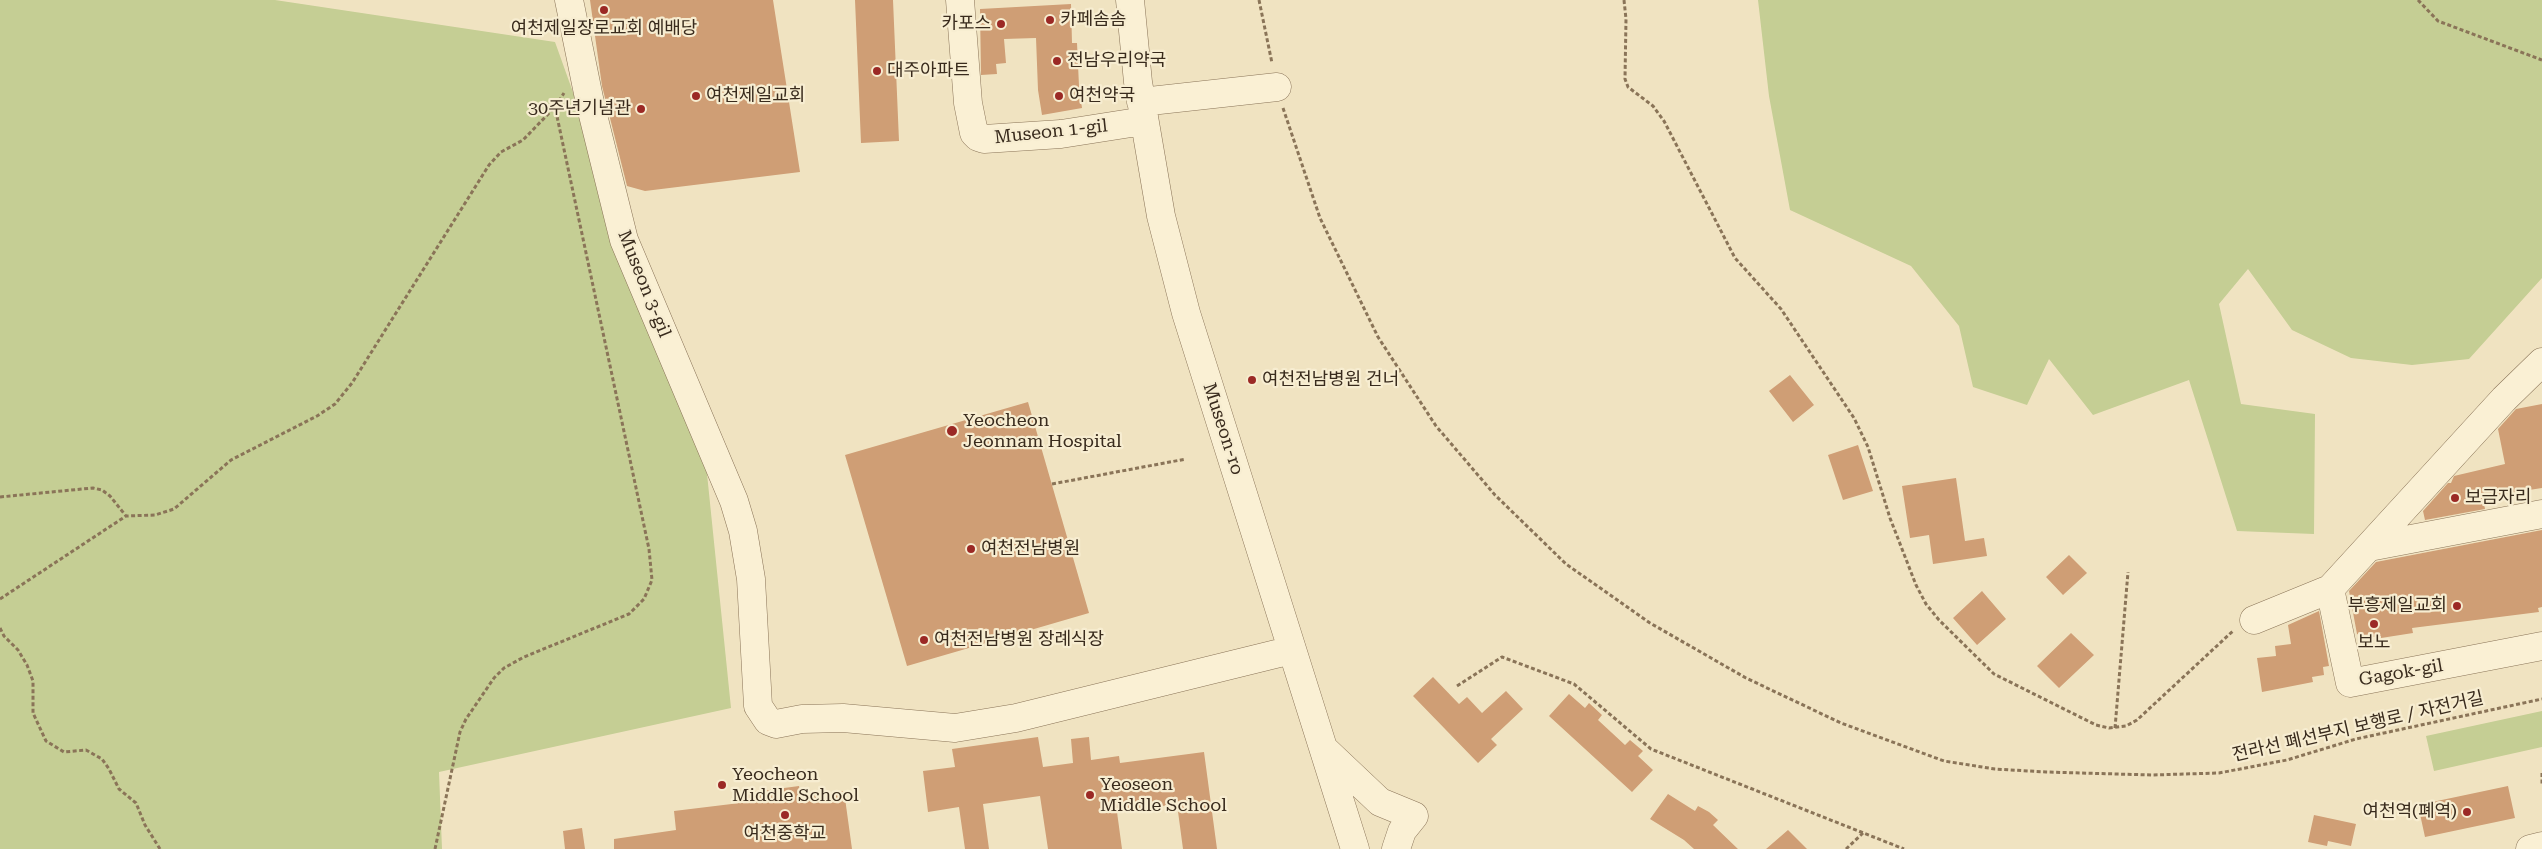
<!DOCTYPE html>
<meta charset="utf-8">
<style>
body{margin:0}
canvas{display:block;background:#f0e3c1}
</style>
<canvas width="2542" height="849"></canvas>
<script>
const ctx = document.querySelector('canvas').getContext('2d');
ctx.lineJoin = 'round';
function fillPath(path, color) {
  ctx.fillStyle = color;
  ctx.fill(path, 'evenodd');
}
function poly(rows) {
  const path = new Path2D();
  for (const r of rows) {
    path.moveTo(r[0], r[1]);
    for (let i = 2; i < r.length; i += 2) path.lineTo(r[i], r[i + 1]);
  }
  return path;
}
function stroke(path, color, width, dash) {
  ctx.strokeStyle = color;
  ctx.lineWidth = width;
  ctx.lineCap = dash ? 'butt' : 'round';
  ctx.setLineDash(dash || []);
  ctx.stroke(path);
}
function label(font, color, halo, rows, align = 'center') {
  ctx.font = font + ' "Roboto Serif","Noto Sans KR",serif';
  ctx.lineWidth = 4.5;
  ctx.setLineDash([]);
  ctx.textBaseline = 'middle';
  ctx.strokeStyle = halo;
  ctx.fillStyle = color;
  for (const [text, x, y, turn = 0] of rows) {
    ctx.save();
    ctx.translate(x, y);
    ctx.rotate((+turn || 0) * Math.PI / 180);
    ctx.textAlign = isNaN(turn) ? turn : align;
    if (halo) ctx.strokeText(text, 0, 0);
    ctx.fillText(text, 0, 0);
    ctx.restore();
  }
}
fillPath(poly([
 [0,0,275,0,555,42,706,464,731,708,439,772,442,849,0,849],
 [1758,0,2542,0,2542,278,2469,359,2412,365,2351,358,2292,330,2248,269,2219,304,2241,404,2315,414,2314,534,2237,531,2189,380,2093,415,2049,359,2027,405,1973,387,1959,326,1911,266,1790,210,1769,96],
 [2542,711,2542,747,2434,771,2426,736]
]), '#c5ce94');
fillPath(poly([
 [590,0,773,0,800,172,645,191,627,186,602,86],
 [855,0,893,0,899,141,861,143],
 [1071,4,1072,43,1077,43,1079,86,1082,108,1042,115,1038,90,1036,38,1004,39,1006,63,996,64,997,74,981,75,980,9],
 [1790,375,1814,405,1793,422,1769,391],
 [1028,402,1089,613,907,666,845,455],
 [2542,404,2542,488,2483,497,2485,509,2425,520,2423,511,2448,483,2451,483,2454,476,2505,464,2498,429,2516,409],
 [1858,445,1873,491,1843,500,1828,455],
 [1956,478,1965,541,1984,538,1987,556,1933,564,1929,535,1910,538,1902,486],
 [2542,530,2542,607,2538,608,2539,612,2412,628,2413,633,2381,638,2381,636,2365,638,2357,634,2349,591,2376,562],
 [2069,555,2087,573,2063,595,2046,577],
 [1982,591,2006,619,1977,645,1953,618],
 [2319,611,2329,666,2323,667,2324,675,2312,677,2313,682,2262,692,2257,658,2276,656,2275,646,2291,644,2288,625],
 [2071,633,2094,655,2059,688,2037,666],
 [1433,677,1459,704,1467,697,1482,713,1506,691,1523,709,1491,739,1497,745,1478,763,1413,696],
 [1569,694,1585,708,1589,703,1602,715,1598,720,1625,745,1630,740,1643,751,1638,756,1653,770,1632,792,1549,716],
 [1038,737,1043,767,1073,763,1071,739,1089,737,1091,760,1119,756,1120,763,1204,752,1217,849,1183,849,1177,804,1117,812,1122,849,1048,849,1040,796,983,804,989,849,965,849,959,807,928,812,923,771,955,767,952,749],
 [799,786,801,796,844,791,852,849,614,849,614,839,676,830,674,811,748,802,747,793],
 [2508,786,2515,818,2425,837,2418,805],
 [1668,794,1695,811,1698,806,1709,812,1718,820,1713,825,1738,849,1694,849,1684,840,1650,819],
 [2314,815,2356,824,2351,846,2328,841,2327,846,2308,842],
 [582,828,585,849,565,849,563,831],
 [1788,830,1807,849,1766,849]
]), '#cf9e75');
const minor = poly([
 [569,0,590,103,624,240,734,501,743,531,751,579,758,706,768,721,776,724,802,719,843,718,955,728,1016,718,1292,650],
 [960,0,968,103,974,133,978,137,984,139,1061,134,1144,121],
 [1130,0,1138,82,1161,216,1186,313,1355,849],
 [1141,102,1277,87],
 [2542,362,2504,399,2330,589,2350,683,2542,646],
 [2369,547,2542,514],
 [2254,620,2330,589],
 [1325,750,1380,802,1414,816,1402,831,1396,849],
 [2530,849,2542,846]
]);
stroke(minor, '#8a7458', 29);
stroke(poly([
 [1259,0,1272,63],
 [1624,0,1626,19,1625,79,1628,87,1653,106,1664,121,1735,258,1781,309,1854,418,1868,447,1890,518,1916,585,1926,604,1939,620,1994,674,2096,725,2109,728,2126,726,2137,720,2234,630],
 [2418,0,2438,21,2542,60],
 [1283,108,1320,218,1378,337,1436,426,1495,495,1566,564,1650,623,1746,678,1841,723,1944,761,1995,769,2046,772,2152,775,2219,773,2287,760,2356,739,2542,699],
 [1052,484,1186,459],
 [0,497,93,488,102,490,110,496,126,516],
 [0,599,126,516,155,515,174,509,231,460,317,416,335,404,352,383,489,165,501,152,523,140,555,107,564,93],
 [0,628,4,636,18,650,27,665,33,681,33,713,46,741,64,752,86,750,102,759,109,769,119,789,136,803,145,825,160,849],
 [1457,686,1502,657,1574,684,1651,749,1904,849],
 [2115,728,2128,572],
 [2542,773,2542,785],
 [435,849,460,732,466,719,494,678,504,668,524,657,629,614,644,599,652,580,649,549,555,107],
 [1846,849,1863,833]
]), '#8a7458', 3, [4, 2.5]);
stroke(minor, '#faf0d4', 28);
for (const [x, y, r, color] of [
 [604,10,5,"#9b2925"],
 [1050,20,5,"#9b2925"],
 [1001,24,5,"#9b2925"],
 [1057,61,5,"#9b2925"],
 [877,71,5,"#9b2925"],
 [696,96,5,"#9b2925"],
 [1059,96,5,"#9b2925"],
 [641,109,5,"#9b2925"],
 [1252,380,5,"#9b2925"],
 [952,431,6,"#9b2925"],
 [2455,498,5,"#9b2925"],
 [971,549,5,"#9b2925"],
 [2457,606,5,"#9b2925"],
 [2374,624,5,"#9b2925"],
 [924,640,5,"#9b2925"],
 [722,785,5,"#9b2925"],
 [1090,795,5,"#9b2925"],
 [2467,812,5,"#9b2925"],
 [785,815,5,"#9b2925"]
]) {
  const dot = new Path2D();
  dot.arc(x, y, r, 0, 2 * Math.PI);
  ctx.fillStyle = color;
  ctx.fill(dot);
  stroke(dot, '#f7edd1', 2);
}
label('18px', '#392b1d', '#f7edd1', [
 ["카페솜솜",1060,20],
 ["카포스",991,24,"right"],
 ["여천제일장로교회 예배당",604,29,"center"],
 ["전남우리약국",1067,61],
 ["대주아파트",887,71],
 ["여천제일교회",706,96],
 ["여천약국",1069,96],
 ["30주년기념관",631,109,"right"],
 ["여천전남병원 건너",1262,380],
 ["Yeocheon",963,421],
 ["Jeonnam Hospital",963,442],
 ["보금자리",2465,498],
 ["여천전남병원",981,549],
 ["부흥제일교회",2447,606,"right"],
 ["여천전남병원 장례식장",934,640],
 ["보노",2374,643,"center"],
 ["Yeocheon",732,775],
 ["Middle School",732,796],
 ["Yeoseon",1100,785],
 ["Middle School",1100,806],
 ["여천역(폐역)",2457,812,"right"],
 ["여천중학교",785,834,"center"]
], 'left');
label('18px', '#392b1d', '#f7edd1', [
 ["Museon 1-gil",1051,132,-6],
 ["Museon 3-gil",644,284,68],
 ["Museon-ro",1223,429,72],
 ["Gagok-gil",2401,673,-10],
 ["전라선 폐선부지 보행로 / 자전거길",2358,727,-13]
]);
</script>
